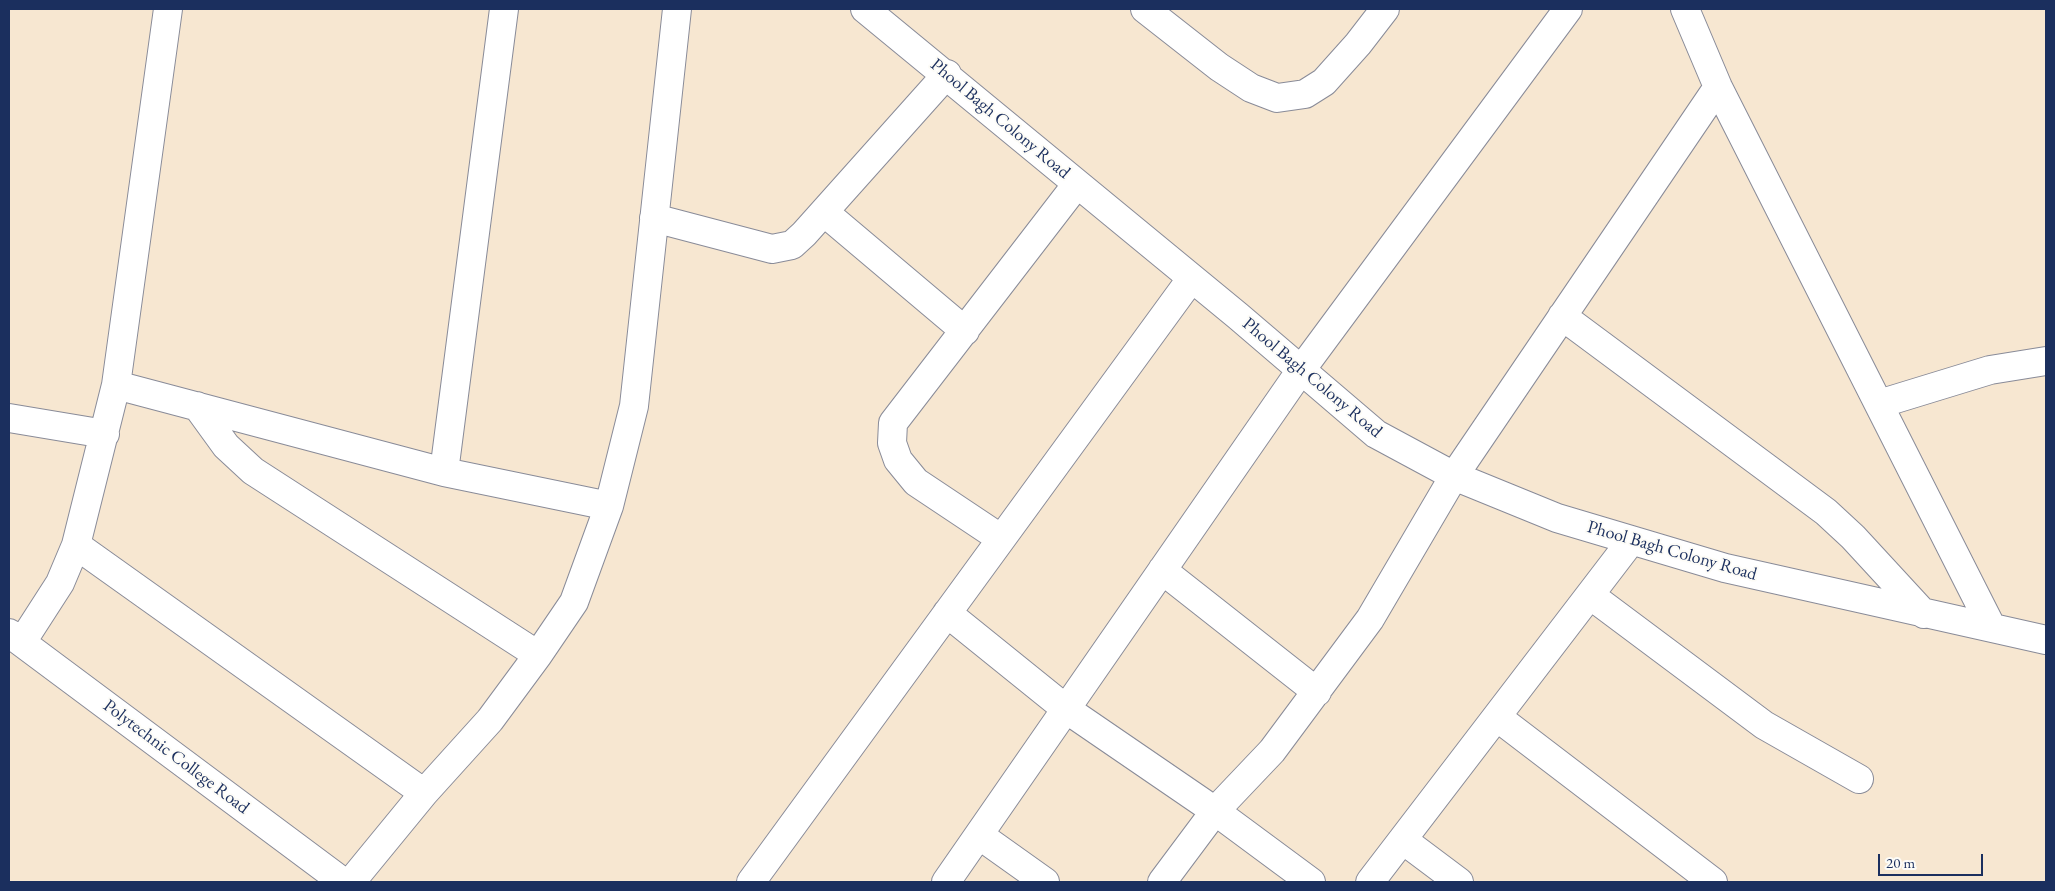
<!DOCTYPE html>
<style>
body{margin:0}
#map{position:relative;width:2055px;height:891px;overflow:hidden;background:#f7e7d1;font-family:"EB Garamond",serif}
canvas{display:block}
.frame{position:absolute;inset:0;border:10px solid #1b2f5e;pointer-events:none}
.scale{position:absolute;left:1878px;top:854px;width:105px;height:22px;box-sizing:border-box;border:2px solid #1b2f5e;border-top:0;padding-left:6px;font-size:15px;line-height:18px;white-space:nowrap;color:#1b2f5e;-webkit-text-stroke:4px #fdfcf7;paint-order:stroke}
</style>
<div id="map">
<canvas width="2055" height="891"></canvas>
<div class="frame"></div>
<div class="scale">20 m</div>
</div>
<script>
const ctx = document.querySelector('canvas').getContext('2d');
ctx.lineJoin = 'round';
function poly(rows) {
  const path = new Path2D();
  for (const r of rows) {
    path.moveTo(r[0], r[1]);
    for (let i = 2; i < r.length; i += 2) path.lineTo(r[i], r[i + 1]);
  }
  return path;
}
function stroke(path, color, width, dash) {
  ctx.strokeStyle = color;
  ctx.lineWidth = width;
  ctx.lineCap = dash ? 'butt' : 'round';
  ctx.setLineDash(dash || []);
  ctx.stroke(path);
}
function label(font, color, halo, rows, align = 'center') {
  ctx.font = font + ' "EB Garamond",serif';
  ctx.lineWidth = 4;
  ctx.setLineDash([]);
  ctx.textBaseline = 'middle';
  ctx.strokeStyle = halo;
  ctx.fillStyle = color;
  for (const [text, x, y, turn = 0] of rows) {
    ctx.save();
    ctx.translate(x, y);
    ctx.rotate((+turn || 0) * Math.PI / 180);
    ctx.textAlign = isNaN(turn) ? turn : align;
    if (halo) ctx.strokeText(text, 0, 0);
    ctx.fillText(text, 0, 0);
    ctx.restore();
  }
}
const minor = poly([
 [865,9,1238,316,1376,434,1454,476,1557,518,1725,568,2046,640],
 [1145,9,1219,67,1251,88,1277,98,1305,94,1324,82,1358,44,1385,9],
 [1685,9,1718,87,1992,628],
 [824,212,965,331],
 [654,218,772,249,792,245,804,234,947,74],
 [1562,316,1826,512,1853,537,1924,614],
 [116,385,444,472,609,506],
 [1879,404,1990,370,2046,361],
 [197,406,226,446,253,471,538,655],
 [9,418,105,434],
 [444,472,504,9],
 [1000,538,916,482,898,460,892,443,893,423,1077,184],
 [76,545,424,793],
 [1162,570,1317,692],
 [1590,595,1764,725,1859,779],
 [947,613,1066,709,1215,811,1311,882],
 [9,633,343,882],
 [22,642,60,583,76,545,116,385,168,9],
 [1497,717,1713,882],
 [979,835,1045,882],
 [1403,840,1459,882],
 [351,882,424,793,490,720,538,655,574,602,609,506,634,406,677,9],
 [751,882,1191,279],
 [946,882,1301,370,1568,9],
 [1162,882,1215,811,1272,751,1370,619,1454,476,1718,87],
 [1370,882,1631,541]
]);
stroke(minor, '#898b98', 30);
stroke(minor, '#fff', 28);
label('18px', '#1b2f5e', '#fdfcf7', [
 ["Phool Bagh Colony Road",1000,119,40],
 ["Phool Bagh Colony Road",1312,378,40],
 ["Phool Bagh Colony Road",1672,551,16],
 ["Polytechnic College Road",176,757,37]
]);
</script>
